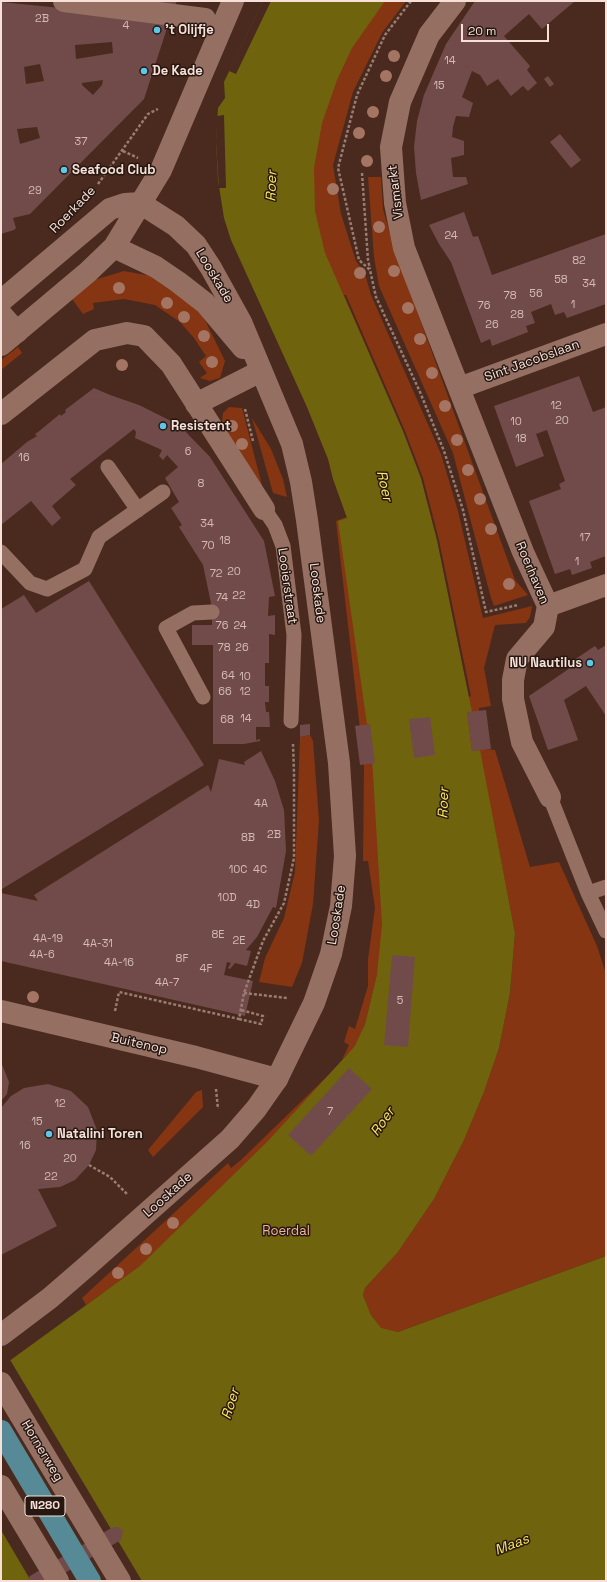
<!DOCTYPE html>
<style>
body{margin:0}
#map{position:relative;width:607px;height:1582px;overflow:hidden;background:#4a2a1e;font-family:"Space Grotesk",sans-serif}
canvas{display:block}
.frame{position:absolute;inset:0;border:2px solid #f6e0d8;pointer-events:none}
.scale{position:absolute;left:461px;top:24px;width:88px;height:18px;box-sizing:border-box;border:2px solid #f6e0d8;border-top:0;padding-left:5px;font-size:12px;line-height:14px;white-space:nowrap;color:#f6e0d8;-webkit-text-stroke:3px #261711;paint-order:stroke}
</style>
<div id="map">
<canvas width="607" height="1582"></canvas>
<div class="frame"></div>
<div class="scale">20 m</div>
</div>
<script>
const ctx = document.querySelector('canvas').getContext('2d');
ctx.lineJoin = 'round';
function fillPath(path, color) {
  ctx.fillStyle = color;
  ctx.fill(path, 'evenodd');
}
function poly(rows) {
  const path = new Path2D();
  for (const r of rows) {
    path.moveTo(r[0], r[1]);
    for (let i = 2; i < r.length; i += 2) path.lineTo(r[i], r[i + 1]);
  }
  return path;
}
function stroke(path, color, width, dash) {
  ctx.strokeStyle = color;
  ctx.lineWidth = width;
  ctx.lineCap = dash ? 'butt' : 'round';
  ctx.setLineDash(dash || []);
  ctx.stroke(path);
}
function label(font, color, halo, rows, align = 'center') {
  ctx.font = font + ' "Space Grotesk",sans-serif';
  ctx.lineWidth = 3;
  ctx.setLineDash([]);
  ctx.textBaseline = 'middle';
  ctx.strokeStyle = halo;
  ctx.fillStyle = color;
  for (const [text, x, y, turn = 0] of rows) {
    ctx.save();
    ctx.translate(x, y);
    ctx.rotate((+turn || 0) * Math.PI / 180);
    ctx.textAlign = isNaN(turn) ? turn : align;
    if (halo) ctx.strokeText(text, 0, 0);
    ctx.fillText(text, 0, 0);
    ctx.restore();
  }
}
fillPath(poly([
 [268,1,406,1,382,33,353,92,333,165,341,214,356,261,365,274,371,295,441,454,458,511,483,618,532,606,530,617,526,623,495,625,484,668,491,706,479,708,483,749,495,750,530,867,559,862,597,946,606,974,606,1256,398,1332,381,1329,371,1315,363,1295,365,1288,398,1252,434,1199,464,1140,484,1092,499,1048,510,993,515,933,486,784,483,1026,86,1305,82,1298,228,1163,231,1168,241,1160,347,1057,349,1052,342,1060,349,1045,344,1042,349,1026,355,1029,368,986,368,959,375,908,368,861,363,861,364,764,336,521,347,517],
 [374,988,369,1019,362,1030,365,1024],
 [368,177,381,177,383,209,395,251,515,580,528,595,494,606,491,598,453,453,379,286,374,257],
 [124,271,157,277,181,293,204,318,225,361,220,378,210,381,200,378,207,373,199,362,206,356,194,338,180,322,155,305,124,299,93,303,94,309,83,314,72,299,94,280],
 [18,347,22,353,1,370,1,360],
 [229,407,242,408,263,489,226,437,222,421,223,413],
 [252,418,271,449,283,479,287,497,273,493],
 [310,735,313,741,319,820,313,904,302,963,292,987,259,982,265,958,284,918,295,872,300,737],
 [202,1090,203,1107,153,1157,148,1150,196,1092]
]), '#853511');
fillPath(poly([
 [263,1,385,1,352,48,337,80,322,123,314,168,315,211,325,253,403,431,421,478,437,540,472,712,467,712,472,751,480,750,515,933,510,993,499,1048,484,1092,464,1140,434,1199,398,1252,365,1288,363,1295,371,1315,381,1328,398,1332,606,1256,606,1581,1,1581,1,1367,140,1266,268,1141,355,1046,365,1024,377,975,382,925,370,724,367,724,338,521,347,518,333,479,328,459,307,407,231,240,224,218,218,180,216,142,218,108,225,98,224,82]
]), '#6f640d');
fillPath(poly([
 [263,1,271,1,236,74,229,71],
 [224,115,226,188,219,188,216,142,217,116],
 [344,295,346,295,405,431,423,478,439,540,471,696,469,697,437,540,421,478,403,431],
 [9,1358,142,1581,31,1581,1,1530,1,1364]
]), '#4a2a1e');
fillPath(poly([
 [120,1,177,1,175,6],
 [475,1,575,1,542,29,529,14,504,36,530,66,527,70,537,83,528,91,523,86,511,96,498,79,487,86,480,75,472,71,462,97,473,103,469,117,456,116,453,127,452,137,464,141,464,155,451,158,453,177,466,177,468,184,421,200,416,173,414,147,417,121,424,95,446,44],
 [1,2,170,19,144,99,30,214,13,218,16,228,14,230,1,234],
 [112,42,113,53,76,59,75,45],
 [40,64,44,81,26,84,24,67],
 [103,80,102,85,93,95,82,85,82,83],
 [37,127,40,138,20,144,17,129],
 [548,76,554,84,550,87,544,79],
 [560,134,581,160,571,168,550,142],
 [464,212,473,237,478,236,492,275,606,234,606,304,567,318,564,312,555,315,551,304,531,312,535,323,526,326,528,332,492,346,490,339,481,343,451,262,439,244,429,225],
 [579,376,593,412,606,407,606,556,590,562,592,568,572,575,570,569,555,574,529,501,561,489,559,484,565,481,547,430,536,434,544,456,516,467,494,406],
 [94,388,110,395,139,405,179,425,210,457,264,541,275,596,269,597,268,616,275,615,275,635,269,634,269,663,265,663,265,686,269,686,269,702,265,702,266,712,269,712,270,727,256,727,256,740,260,739,260,741,244,744,213,744,213,645,192,645,192,625,212,625,212,608,203,565,179,527,182,525,171,508,179,502,165,478,178,467,167,455,163,460,159,456,162,450,135,438,136,432,134,429,70,479,76,485,52,506,61,518,52,526,31,501,1,525,1,464,27,442,37,436,35,434,38,432,60,414,61,416,66,412,65,410],
 [89,581,204,765,2,889,1,609,24,595,36,613],
 [606,645,606,716,586,686,564,700,578,740,548,750,529,696,573,666,571,662,595,646,598,650],
 [486,710,491,749,472,751,467,712],
 [430,717,435,755,414,758,409,719],
 [310,724,310,735,300,737,300,725],
 [370,724,375,763,360,765,355,726],
 [261,751,275,781,284,810,286,851,276,908,273,907,257,937,246,950,251,951,247,966,235,963,230,969,228,968,231,963,227,962,224,975,253,981,245,1016,1,961,1,893,38,901,34,895,208,785,211,792,219,759,245,765,244,762],
 [392,955,415,957,408,1047,384,1045],
 [1,1062,9,1082,7,1094,1,1101],
 [349,1068,372,1089,311,1156,288,1135],
 [48,1084,71,1091,88,1107,97,1130,96,1150,89,1165,75,1180,60,1187,38,1189,57,1226,1,1255,1,1108,11,1096,24,1088],
 [113,1527,119,1527,123,1531,121,1540,51,1581,27,1581,30,1576]
]), '#714b4a');
stroke(poly([
 [411,1,385,35,357,95,338,168,359,260,370,270,376,297,420,392,444,451,463,510,486,612,518,605],
 [123,151,138,158],
 [362,173,368,260,370,269],
 [98,184,148,114,158,109],
 [245,409,253,441],
 [244,993,287,998],
 [115,1011,119,992,239,1019,244,993,263,941,284,903,294,858,294,773,293,744],
 [239,1019,261,1024,263,1016,241,1010],
 [216,1089,218,1109],
 [89,1165,110,1177,128,1195]
]), '#997d73', 2.5, [3, 2]);
stroke(poly([
 [108,467,138,510],
 [264,509,275,525,283,546,294,635,291,721],
 [1,552,30,583,47,589,85,569,99,537,163,492],
 [203,697,166,628,193,613,212,612],
 [550,797,588,893,606,931],
 [588,893,606,887]
]), '#957062', 15);
stroke(poly([
 [64,1,205,19],
 [455,1,429,35,400,102,391,147,395,203,404,248,523,552,548,606,544,627,517,659,513,680,513,699,522,742,550,797],
 [1,314,17,332],
 [459,388,606,334],
 [196,404,261,371],
 [1,414,95,340,127,333,144,336,171,364,264,509],
 [548,606,606,585],
 [1,1011,196,1057,277,1079]
]), '#957062', 22);
stroke(poly([
 [114,247,156,267,178,282,205,303,243,348],
 [1,301,110,209,125,204,140,203],
 [1,345,88,272,114,247,161,170,233,1],
 [1,1335,50,1298,87,1266,230,1139,256,1109,277,1079,314,1003,331,954,341,906,345,856,339,763,307,520,301,482,292,444,241,322,211,268,196,245,176,226,140,203],
 [1,1383,120,1581],
 [1,1486,58,1581]
]), '#957062', 22);
stroke(poly([
 [1,1431,90,1581]
]), '#578a97', 22);
ctx.fillStyle = '#a57563';
for (const [x, y] of [
 [394,56],
 [386,76],
 [373,112],
 [359,133],
 [367,161],
 [333,189],
 [379,227],
 [394,271],
 [360,273],
 [119,288],
 [167,303],
 [408,308],
 [184,317],
 [204,336],
 [420,339],
 [212,362],
 [122,365],
 [432,373],
 [445,406],
 [232,426],
 [457,440],
 [242,444],
 [468,470],
 [480,499],
 [491,529],
 [509,584],
 [33,997],
 [173,1223],
 [146,1249],
 [118,1273]
]) {
  ctx.beginPath();
  ctx.arc(x, y, 6, 0, 2 * Math.PI);
  ctx.fill();
}
for (const [x, y, r, color] of [
 [157,30,4,"#5dc7e8"],
 [144,71,4,"#5dc7e8"],
 [64,170,4,"#5dc7e8"],
 [163,426,4,"#5dc7e8"],
 [590,663,4,"#5dc7e8"],
 [49,1134,4,"#5dc7e8"]
]) {
  const dot = new Path2D();
  dot.arc(x, y, r, 0, 2 * Math.PI);
  ctx.fillStyle = color;
  ctx.fill(dot);
  stroke(dot, '#261711', 1.5);
}
label('11px', '#d5bbb4', null, [
 ["2B",42,19],
 ["4",126,26],
 ["14",450,61],
 ["15",439,86],
 ["37",81,142],
 ["29",35,191],
 ["24",451,236],
 ["82",579,261],
 ["58",561,280],
 ["34",589,284],
 ["56",536,294],
 ["78",510,296],
 ["1",573,305],
 ["76",484,306],
 ["28",517,315],
 ["26",492,325],
 ["12",556,406],
 ["20",562,421],
 ["10",516,422],
 ["18",521,439],
 ["6",188,452],
 ["16",24,458],
 ["8",201,484],
 ["34",207,524],
 ["17",585,538],
 ["18",225,541],
 ["70",208,546],
 ["1",577,562],
 ["20",234,572],
 ["72",216,574],
 ["22",239,596],
 ["74",222,598],
 ["76",222,626],
 ["24",240,626],
 ["78",224,648],
 ["26",242,648],
 ["64",228,676],
 ["10",245,677],
 ["66",225,692],
 ["12",245,692],
 ["14",246,719],
 ["68",227,720],
 ["4A",261,804],
 ["2B",274,835],
 ["8B",248,838],
 ["10C",238,870],
 ["4C",260,870],
 ["10D",227,898],
 ["4D",253,905],
 ["8E",218,935],
 ["4A-19",48,939],
 ["2E",239,941],
 ["4A-31",98,944],
 ["4A-6",42,955],
 ["8F",182,959],
 ["4A-16",119,963],
 ["4F",206,969],
 ["4A-7",167,983],
 ["5",400,1001],
 ["12",60,1104],
 ["7",330,1112],
 ["15",37,1122],
 ["16",25,1146],
 ["20",70,1159],
 ["22",51,1177]
]);
for (const [x, y, w] of [
 [45,1506,40]
]) {
  const box = new Path2D();
  box.roundRect(x - w / 2, y - 10, w, 20, 3);
  ctx.fillStyle = '#261711';
  ctx.fill(box);
  stroke(box, '#f6e0d8', 1);
}
label('bold 12px', '#f6e0d8', null, [
 ["N280",45,1506]
]);
label('bold 13px', '#f6e0d8', '#261711', [
 ["'t Olijfje",165,30],
 ["De Kade",152,71],
 ["Seafood Club",72,170],
 ["Resistent",171,426],
 ["NU Nautilus",582,663,"right"],
 ["Natalini Toren",57,1134]
], 'left');
label('13px', '#f6e0d8', '#261711', [
 ["Vismarkt",396,192,-97],
 ["Roerkade",73,210,-46],
 ["Looskade",214,276,59],
 ["Sint Jacobslaan",532,361,-20],
 ["Roerhaven",532,573,67],
 ["Looierstraat",287,586,82],
 ["Looskade",317,593,83],
 ["Looskade",337,915,-81],
 ["Buitenop",139,1044,13],
 ["Looskade",168,1195,-42],
 ["Hornerweg",42,1451,59]
]);
label('13px', '#f0b39c', '#261711', [
 ["Roerdal",286,1231]
]);
label('italic 14px', '#fae75c', '#261711', [
 ["Roer",272,186,-88],
 ["Roer",384,486,77],
 ["Roer",444,803,-88],
 ["Roer",383,1122,-55],
 ["Roer",231,1404,-73],
 ["Maas",512,1545,-21]
]);
</script>
